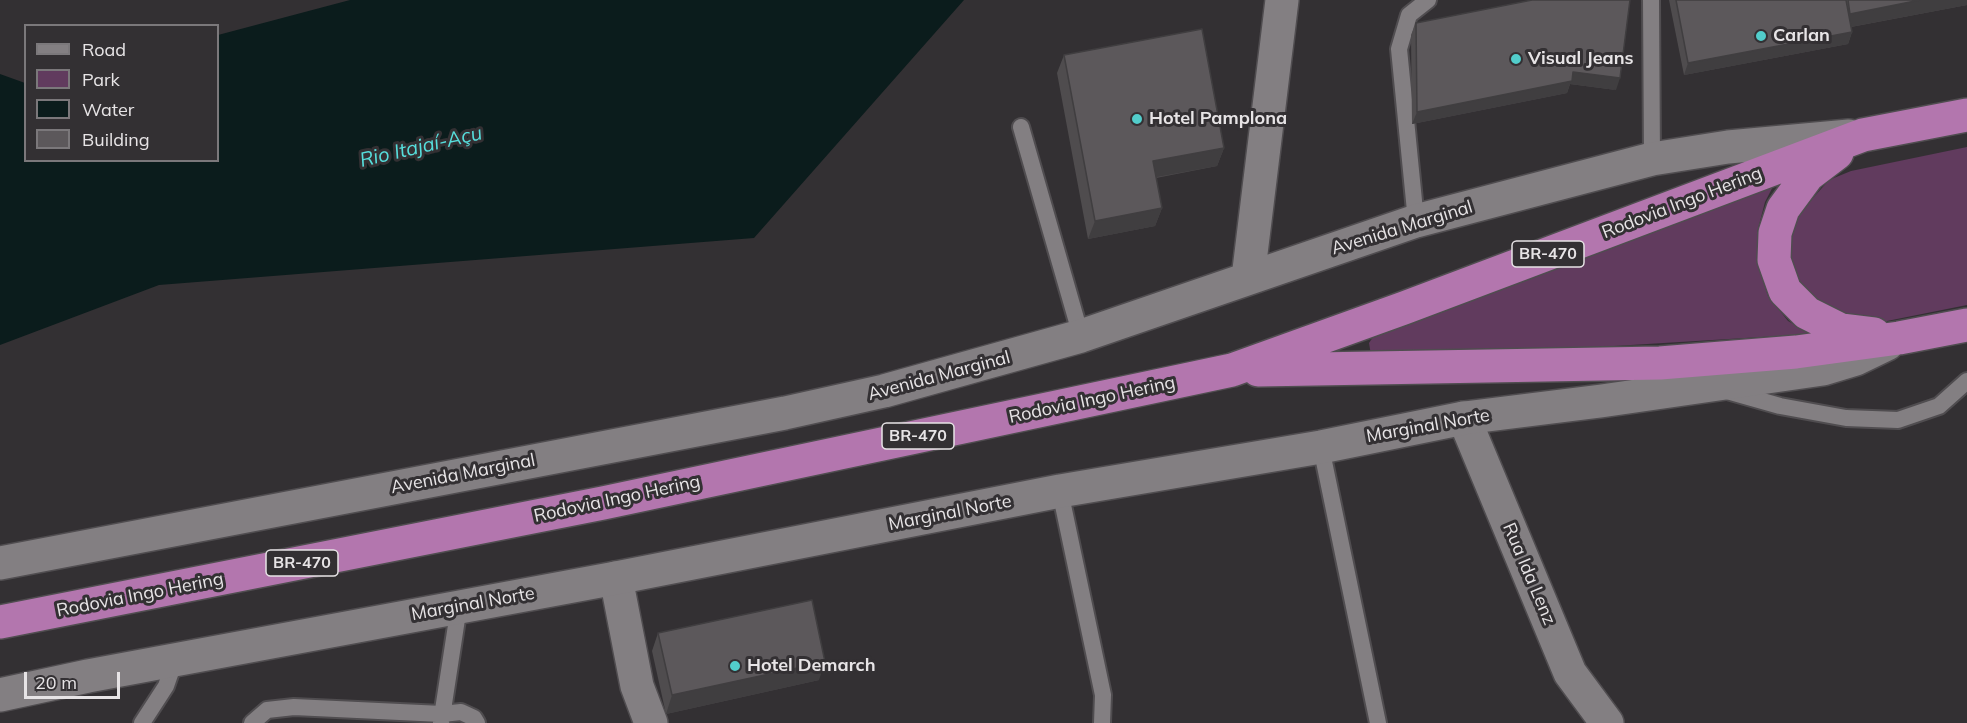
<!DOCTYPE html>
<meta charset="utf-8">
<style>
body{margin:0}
#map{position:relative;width:1967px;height:723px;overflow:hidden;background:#333033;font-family:Mulish,sans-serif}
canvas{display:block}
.legend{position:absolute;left:24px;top:24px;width:195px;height:138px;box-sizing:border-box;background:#333033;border:2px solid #7b787b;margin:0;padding:8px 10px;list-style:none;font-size:18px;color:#e7e4e6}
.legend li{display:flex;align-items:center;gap:12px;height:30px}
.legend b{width:30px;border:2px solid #7b787b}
.scale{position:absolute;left:24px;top:672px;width:96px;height:27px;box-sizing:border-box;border:3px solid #e7e4e6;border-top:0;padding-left:8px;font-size:18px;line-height:21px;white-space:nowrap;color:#e7e4e6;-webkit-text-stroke:4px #333033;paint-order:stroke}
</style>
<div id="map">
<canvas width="1967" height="723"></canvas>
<ul class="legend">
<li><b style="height:8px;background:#837f82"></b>Road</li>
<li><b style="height:16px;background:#613b5e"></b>Park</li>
<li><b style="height:16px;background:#0b1c1c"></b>Water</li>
<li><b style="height:16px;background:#5c585b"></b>Building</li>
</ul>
<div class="scale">20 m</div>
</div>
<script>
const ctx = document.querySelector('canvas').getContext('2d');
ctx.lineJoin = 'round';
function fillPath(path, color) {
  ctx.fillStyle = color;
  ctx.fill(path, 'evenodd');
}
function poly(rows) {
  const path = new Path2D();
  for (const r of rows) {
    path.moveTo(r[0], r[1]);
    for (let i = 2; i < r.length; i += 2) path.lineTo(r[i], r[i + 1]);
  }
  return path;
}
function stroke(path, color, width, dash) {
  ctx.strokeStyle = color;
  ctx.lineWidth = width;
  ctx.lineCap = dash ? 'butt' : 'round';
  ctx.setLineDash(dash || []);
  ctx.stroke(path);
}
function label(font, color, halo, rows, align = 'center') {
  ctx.font = font + ' Mulish,sans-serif';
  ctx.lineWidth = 6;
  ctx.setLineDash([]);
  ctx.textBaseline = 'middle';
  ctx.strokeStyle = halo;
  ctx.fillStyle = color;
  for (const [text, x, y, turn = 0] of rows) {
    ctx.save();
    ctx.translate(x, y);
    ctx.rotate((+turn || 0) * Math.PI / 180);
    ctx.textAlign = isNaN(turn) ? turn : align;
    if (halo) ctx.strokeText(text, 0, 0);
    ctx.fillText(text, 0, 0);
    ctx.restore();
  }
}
fillPath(poly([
 [1967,147,1967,305,1887,321,1865,322,1845,319,1801,290,1789,255,1792,233,1798,215,1829,180,1851,171],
 [1780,173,1765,202,1757,233,1758,265,1768,296,1788,321,1811,334,1385,360,1371,355,1369,343,1375,334]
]), '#613b5e');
fillPath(poly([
 [350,0,964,0,754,238,159,285,0,345,0,74,25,83,26,160,218,160,218,35]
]), '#0b1c1c');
const service = poly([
 [1651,0,1652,159],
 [1021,127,1081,336],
 [1416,221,1399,49,1409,15,1428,0],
 [1727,391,1780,406,1846,418,1898,420,1939,406,1967,381],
 [1321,447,1378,723],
 [1060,491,1103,695,1102,723],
 [142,723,166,686,175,660],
 [252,723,267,710,294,707,442,714,461,712,474,718,477,723],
 [441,723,459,606]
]);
const minor = poly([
 [1464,418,1570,673,1607,723],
 [616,578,637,686,651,723]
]);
const tertiary = poly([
 [1248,278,1282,0],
 [0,563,785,413,884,391,1081,336,1416,221,1652,159,1728,147,1849,136],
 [0,695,88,676,616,578,1060,491,1321,447,1464,418,1601,401,1823,369,1856,359,1887,344]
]);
const trunk = poly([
 [1837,153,1808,175,1783,209,1775,233,1774,260,1785,291,1807,313,1841,330,1874,334],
 [1258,370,1660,363,1796,352,1899,338,1967,325],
 [0,622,603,503,1232,370,1404,308,1863,135,1967,115]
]);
stroke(service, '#504d50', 20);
stroke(minor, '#504d50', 36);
stroke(tertiary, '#504d50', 36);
stroke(trunk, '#504d50', 36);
stroke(service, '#837f82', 16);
stroke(minor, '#837f82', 33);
stroke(tertiary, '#837f82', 33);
stroke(trunk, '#b376ae', 33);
fillPath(poly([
 [1669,0,1967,0,1967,5,1851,27,1852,32,1848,44,1684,75],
 [1416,23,1616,90,1570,84,1567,93,1412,124,1411,35],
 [1064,55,1224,148,1217,166,1156,178,1162,208,1155,226,1088,239,1057,73],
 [658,633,819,680,666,714,652,651]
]), '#4f4c4e');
fillPath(poly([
 [1920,0,1967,0,1967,5,1845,28,1850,14],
 [1852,32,1848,44,1684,75,1688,63],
 [1573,72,1620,78,1616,90,1570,84,1567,93,1412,124,1417,112],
 [1224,148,1217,166,1146,179,1153,161],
 [1162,208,1155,226,1088,239,1095,221],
 [825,662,819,680,666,714,672,695]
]), '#403e40');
const building = poly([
 [1532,0,1630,0,1620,78,1573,72,1572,81,1417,112,1416,23,1532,0],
 [1676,0,1846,0,1852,32,1688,63,1676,0],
 [1848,0,1920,0,1850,14,1848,0],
 [1202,29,1224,148,1153,161,1162,208,1095,221,1064,55,1202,29],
 [812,600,825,662,672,695,658,633,812,600]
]);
fillPath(building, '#5c585b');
stroke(building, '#403e40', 1.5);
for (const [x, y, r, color] of [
 [1761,36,6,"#52cdcb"],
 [1516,59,6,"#52cdcb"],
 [1137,119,6,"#52cdcb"],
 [735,666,6,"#52cdcb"]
]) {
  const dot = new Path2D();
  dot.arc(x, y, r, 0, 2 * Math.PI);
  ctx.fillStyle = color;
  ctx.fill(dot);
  stroke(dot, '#333033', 2);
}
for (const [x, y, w] of [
 [1548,254,72],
 [918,436,72],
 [302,563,72]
]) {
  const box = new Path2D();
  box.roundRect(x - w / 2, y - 13, w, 26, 4.5);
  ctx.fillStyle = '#333033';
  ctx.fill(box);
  stroke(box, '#e7e4e6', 1.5);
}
label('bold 16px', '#e7e4e6', null, [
 ["BR-470",1548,254],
 ["BR-470",918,436],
 ["BR-470",302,563]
]);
label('bold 18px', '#e7e4e6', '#333033', [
 ["Carlan",1773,36],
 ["Visual Jeans",1528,59],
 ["Hotel Pamplona",1149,119],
 ["Hotel Demarch",747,666]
], 'left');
label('18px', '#e7e4e6', '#333033', [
 ["Rodovia Ingo Hering",1682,203,-21],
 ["Avenida Marginal",1402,228,-17],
 ["Avenida Marginal",939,376,-15],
 ["Rodovia Ingo Hering",1092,400,-12],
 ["Marginal Norte",1428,426,-10],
 ["Avenida Marginal",463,474,-11],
 ["Rodovia Ingo Hering",617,499,-12],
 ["Marginal Norte",950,513,-11],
 ["Rua Ida Lenz",1529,574,67],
 ["Rodovia Ingo Hering",140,595,-11],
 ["Marginal Norte",473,604,-10]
]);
label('italic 20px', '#56dedc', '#333033', [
 ["Rio Itajaí-Açu",421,147,-13]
]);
</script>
